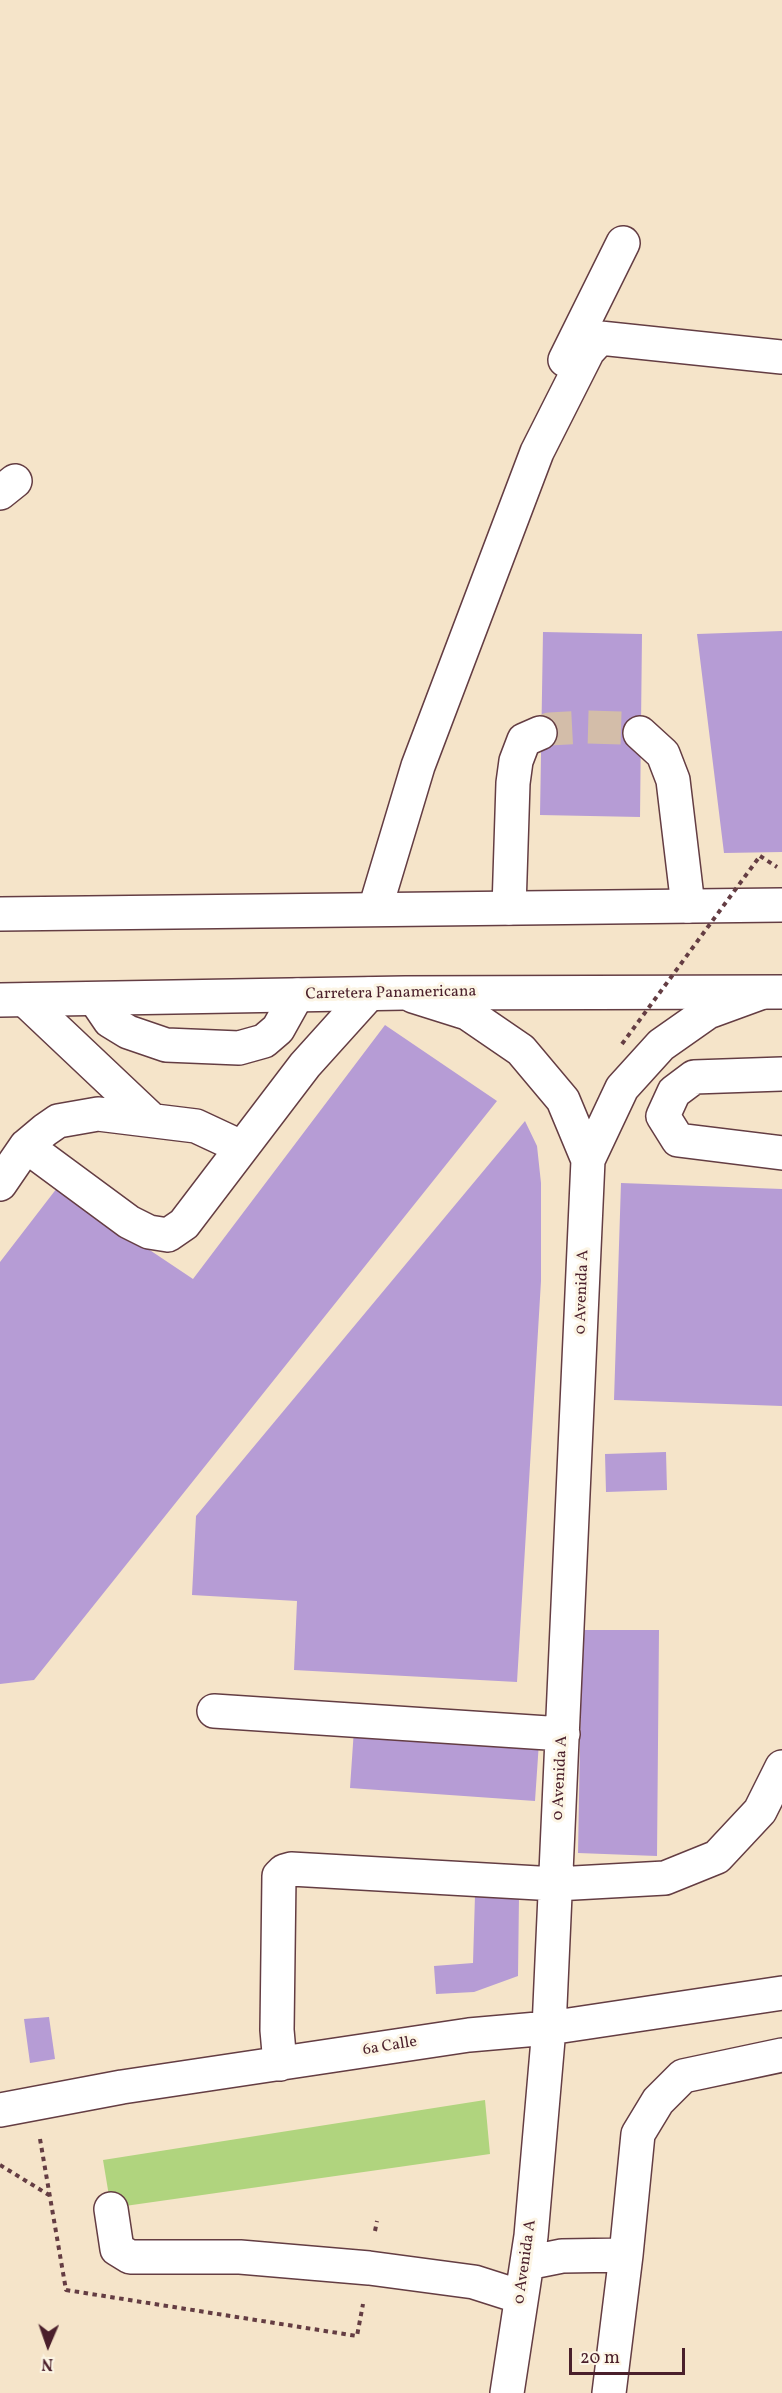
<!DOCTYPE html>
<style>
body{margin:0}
#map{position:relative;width:782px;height:2393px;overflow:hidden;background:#f5e4c9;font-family:Vollkorn,serif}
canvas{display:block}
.north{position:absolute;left:18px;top:2315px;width:60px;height:60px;-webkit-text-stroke:4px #fcf5e5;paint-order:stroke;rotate:182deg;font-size:16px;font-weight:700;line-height:24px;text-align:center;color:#4a1f2b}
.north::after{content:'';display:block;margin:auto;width:21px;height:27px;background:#4a1f2b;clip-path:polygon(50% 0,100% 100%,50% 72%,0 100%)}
.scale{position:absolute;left:569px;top:2348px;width:116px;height:27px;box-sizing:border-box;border:3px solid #4a1f2b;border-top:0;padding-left:8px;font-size:18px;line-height:21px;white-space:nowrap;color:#4a1f2b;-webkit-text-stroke:4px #fcf5e5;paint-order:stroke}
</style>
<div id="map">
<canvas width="782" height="2393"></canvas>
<div class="north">N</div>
<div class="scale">20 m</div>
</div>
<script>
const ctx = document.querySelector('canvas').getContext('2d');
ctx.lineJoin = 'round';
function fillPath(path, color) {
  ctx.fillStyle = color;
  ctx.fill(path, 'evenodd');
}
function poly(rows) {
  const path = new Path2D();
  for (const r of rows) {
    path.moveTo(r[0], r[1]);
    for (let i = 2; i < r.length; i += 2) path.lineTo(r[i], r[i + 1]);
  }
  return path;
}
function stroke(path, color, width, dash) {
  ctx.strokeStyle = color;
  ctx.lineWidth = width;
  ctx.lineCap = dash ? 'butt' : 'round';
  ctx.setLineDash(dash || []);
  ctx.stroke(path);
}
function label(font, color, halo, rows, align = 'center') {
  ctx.font = font + ' Vollkorn,serif';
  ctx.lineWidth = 6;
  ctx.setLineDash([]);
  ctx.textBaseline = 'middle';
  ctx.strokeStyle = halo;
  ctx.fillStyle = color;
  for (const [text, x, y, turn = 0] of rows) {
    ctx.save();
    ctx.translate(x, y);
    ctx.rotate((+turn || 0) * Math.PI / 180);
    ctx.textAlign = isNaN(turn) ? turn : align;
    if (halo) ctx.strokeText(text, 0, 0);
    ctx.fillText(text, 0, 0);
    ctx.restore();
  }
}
fillPath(poly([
 [485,2100,490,2154,111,2208,103,2160]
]), '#b0d47e');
fillPath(poly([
 [782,631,782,852,724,853,697,634],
 [543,632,642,634,640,817,540,815],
 [385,1025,497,1101,34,1680,0,1684,0,1262,57,1188,193,1279],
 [525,1121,537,1146,541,1183,541,1281,517,1682,294,1670,297,1601,192,1595,196,1516],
 [621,1183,782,1189,782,1406,614,1400],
 [666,1452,667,1490,606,1492,605,1454],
 [582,1630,659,1630,657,1856,578,1853],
 [354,1729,539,1742,535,1801,350,1788],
 [475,1895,519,1896,518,1976,474,1992,436,1994,434,1966,473,1963],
 [49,2017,55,2059,30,2063,24,2019]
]), '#b69cd5');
stroke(poly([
 [540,733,549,729,587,727,624,728,640,733]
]), '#d3bda9', 33, [33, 16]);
const minor = poly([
 [565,360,623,243],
 [0,493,15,481],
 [640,733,663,754,673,780,688,906],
 [509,908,513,783,516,761,524,740,540,733],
 [375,909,418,766,537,452,588,351,600,338,782,357],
 [413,996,467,1013,521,1050,563,1100,588,1160],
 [95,999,110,1021,128,1032,166,1045,239,1048,264,1041,278,1029,297,995],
 [25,1000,152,1120],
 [782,1074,694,1077,674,1092,663,1116,678,1140,782,1153],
 [26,1146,129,1222,149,1232,168,1235,184,1224,305,1065,369,994],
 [0,1184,26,1146,45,1130,58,1121,98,1114,196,1126,241,1147],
 [214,1711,563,1734],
 [280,2064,277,2030,279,1876,284,1871,291,1869,556,1884,665,1878,717,1857,760,1811,782,1767],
 [0,2110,122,2087,469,2035,549,2028,782,1993],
 [111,2209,117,2249,130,2257,240,2257,369,2268,474,2282,521,2297],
 [527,2263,562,2256,626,2255,638,2134,658,2101,683,2076,782,2055],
 [507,2393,531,2236,549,2028,588,1160,622,1088,661,1045,708,1012,760,993],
 [609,2393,626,2255]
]);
const highway = poly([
 [0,914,782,905],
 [0,1000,405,993,782,992]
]);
stroke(minor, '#643d43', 36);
stroke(highway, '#643d43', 36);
stroke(poly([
 [760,856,777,867],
 [40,2139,66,2290,357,2336,363,2304],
 [0,2165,49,2195],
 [375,2231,377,2221]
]), '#643d43', 4, [4.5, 4.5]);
stroke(minor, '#fff', 33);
stroke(highway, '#fff', 33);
stroke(poly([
 [622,1044,760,856]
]), '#643d43', 4, [4.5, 4.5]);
label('16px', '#4a1f2b', '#fcf5e5', [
 ["Carretera Panamericana",391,994,-1],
 ["0 Avenida A",583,1292,-88],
 ["0 Avenida A",561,1778,-87],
 ["6a Calle",390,2047,-9],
 ["0 Avenida A",526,2262,-82]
]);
</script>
